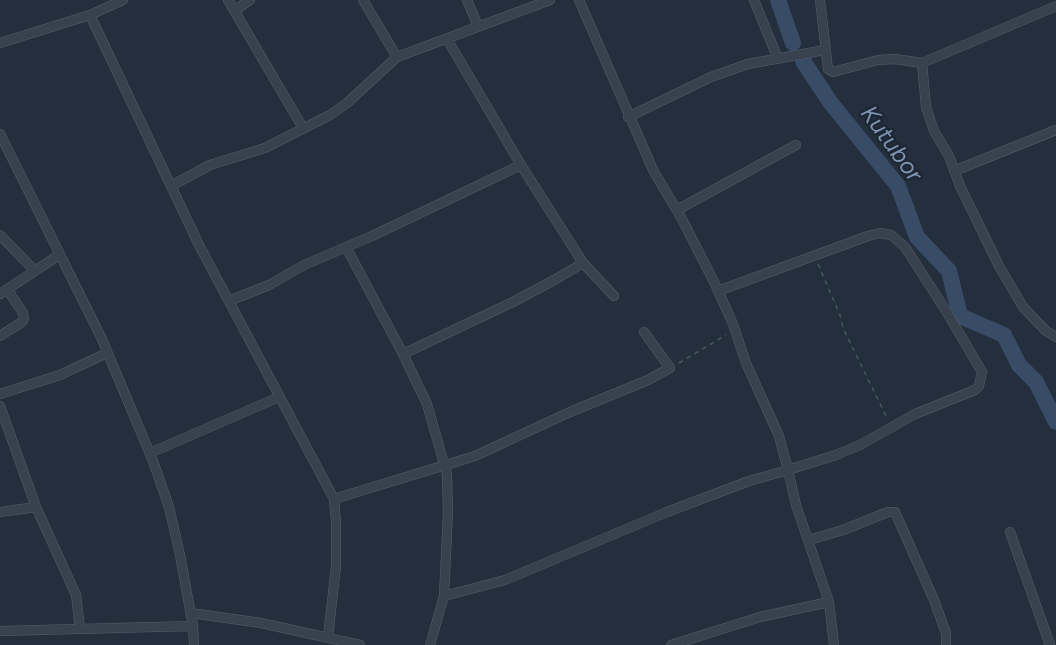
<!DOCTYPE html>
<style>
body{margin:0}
canvas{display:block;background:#242f3e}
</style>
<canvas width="1056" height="645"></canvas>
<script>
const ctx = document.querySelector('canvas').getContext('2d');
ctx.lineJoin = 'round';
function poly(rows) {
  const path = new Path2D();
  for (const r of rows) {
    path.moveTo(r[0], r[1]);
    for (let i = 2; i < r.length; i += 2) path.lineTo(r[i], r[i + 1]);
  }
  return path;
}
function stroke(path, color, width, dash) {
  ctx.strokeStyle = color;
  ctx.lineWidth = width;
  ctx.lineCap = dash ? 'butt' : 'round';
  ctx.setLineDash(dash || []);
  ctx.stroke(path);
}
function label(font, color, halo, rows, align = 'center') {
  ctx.font = font + ' Figtree,sans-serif';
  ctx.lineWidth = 4.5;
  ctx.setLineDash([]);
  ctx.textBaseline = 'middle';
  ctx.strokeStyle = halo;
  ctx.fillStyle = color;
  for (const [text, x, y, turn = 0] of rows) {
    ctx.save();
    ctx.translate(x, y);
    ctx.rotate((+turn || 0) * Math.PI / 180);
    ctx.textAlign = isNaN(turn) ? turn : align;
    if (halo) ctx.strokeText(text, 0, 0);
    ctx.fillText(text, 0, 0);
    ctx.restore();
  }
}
stroke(poly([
 [778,0,793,43],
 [803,61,830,102,898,186,917,237,949,271,960,316,1004,335,1019,365,1036,382,1056,422]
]), '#394c67', 16);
const minor = poly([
 [228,0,303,128],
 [363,0,397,57],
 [467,0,478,26],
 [579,0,654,172,682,219,715,284,733,324,746,363,779,436,788,470,836,455,860,445,915,414,975,390,979,386,982,372,948,314,905,247,891,235,880,233,868,236,718,291],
 [754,0,778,59],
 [820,0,828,69,833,72,878,60,895,59,922,63,1056,6],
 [235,10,250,0],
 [90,15,199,245,334,499,336,522,336,566,328,637],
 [447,39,521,165,583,263,614,296],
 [0,43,90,15,123,0],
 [922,63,926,107,934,131,949,156,960,186,999,266,1023,307,1046,331,1056,337],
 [628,117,711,77,748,64,825,50],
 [0,134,101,337,153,461,169,507,180,555,193,626,194,645],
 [954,171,1056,130],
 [171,186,210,165,265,148,330,115,347,103,397,57,550,0],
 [677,210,796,145],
 [0,235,35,271],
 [346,247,403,354,513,302,556,279,583,263],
 [0,294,59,255],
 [229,301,269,285,304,265,372,236,521,165],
 [0,336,22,322,24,318,23,313,7,289],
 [403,354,427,404,447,474,448,512,444,596,430,645],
 [0,394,60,375,107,353],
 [0,406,36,507,76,595,80,629],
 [150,453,279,397],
 [334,499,475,456,570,412,648,380,670,368,644,332],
 [0,512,36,507],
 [1010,532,1050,645],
 [809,540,843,530,888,512,895,512,934,600,946,633,946,645],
 [444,596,505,580,667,512,749,481,788,470,796,505,829,602,834,645],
 [191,613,261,623,360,645],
 [0,631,193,626],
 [671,645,760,617,829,602]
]);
stroke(minor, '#565f6c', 10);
stroke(poly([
 [818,264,840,315,843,328,887,418],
 [679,363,726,335]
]), '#44595c', 1.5, [4.5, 4.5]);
stroke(minor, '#38414e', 9);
label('italic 24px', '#7c92b1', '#1d2633', [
 ["Kutubor",891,144,54]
]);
</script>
